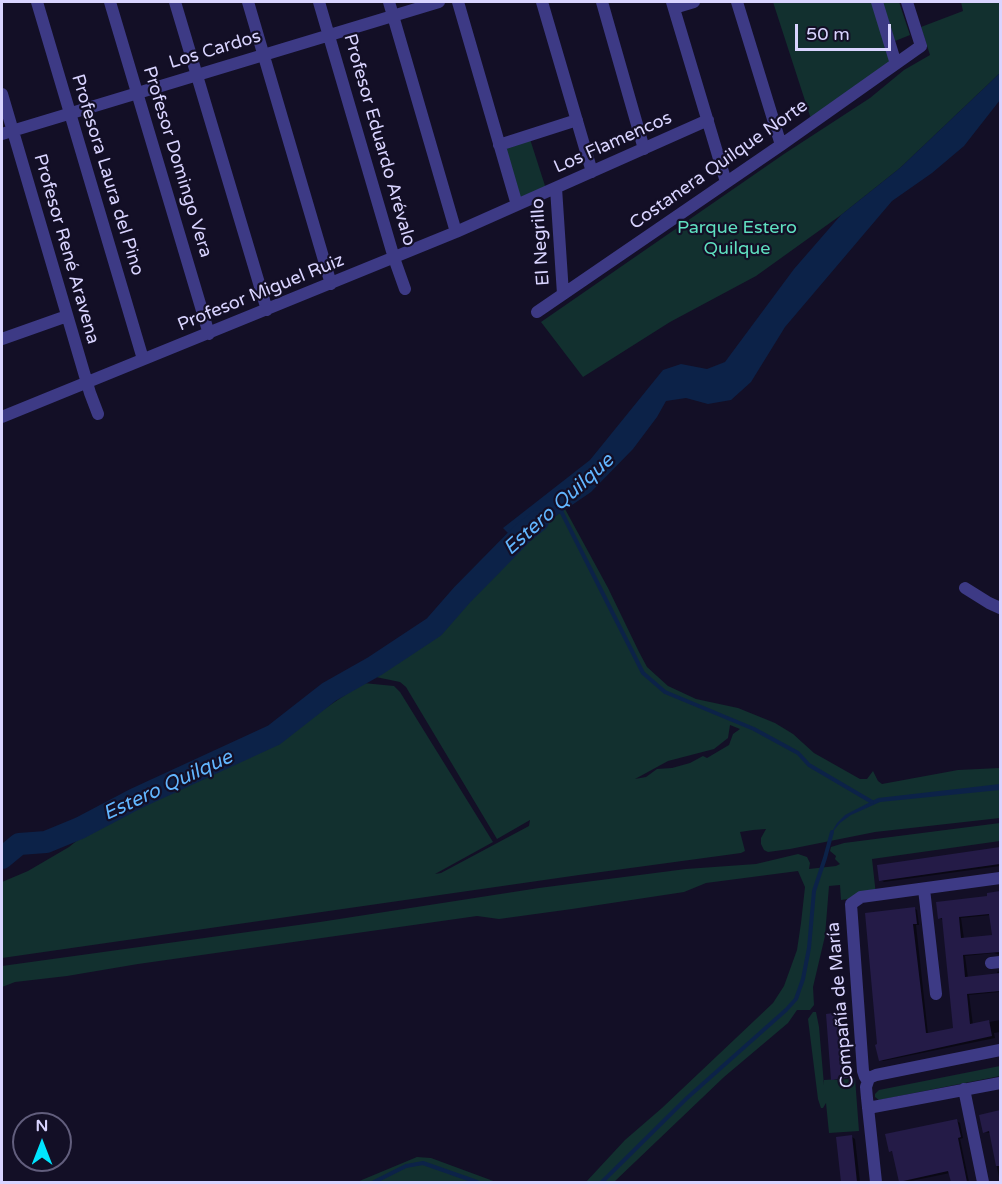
<!DOCTYPE html>
<meta charset="utf-8">
<style>
body{margin:0}
#map{position:relative;width:1002px;height:1184px;overflow:hidden;background:#130f26;font-family:"Varela Round",sans-serif}
canvas{display:block}
.frame{position:absolute;inset:0;border:3px solid #d9d4ff;pointer-events:none}
.north{position:absolute;left:12px;top:1112px;width:60px;height:60px;box-sizing:border-box;background:#130f26;border:2px solid #625e7d;border-radius:50%;rotate:0deg;font-size:16px;font-weight:700;line-height:24px;text-align:center;color:#d9d4ff}
.north::after{content:'';display:block;margin:auto;width:21px;height:27px;background:#00e5ff;clip-path:polygon(50% 0,100% 100%,50% 72%,0 100%)}
.scale{position:absolute;left:795px;top:24px;width:96px;height:27px;box-sizing:border-box;border:3px solid #d9d4ff;border-top:0;padding-left:8px;font-size:18px;line-height:21px;white-space:nowrap;color:#d9d4ff;-webkit-text-stroke:4px #130f26;paint-order:stroke}
</style>
<div id="map">
<canvas width="1002" height="1184"></canvas>
<div class="frame"></div>
<div class="north">N</div>
<div class="scale">50 m</div>
</div>
<script>
const ctx = document.querySelector('canvas').getContext('2d');
ctx.lineJoin = 'round';
function fillPath(path, color) {
  ctx.fillStyle = color;
  ctx.fill(path, 'evenodd');
}
function poly(rows) {
  const path = new Path2D();
  for (const r of rows) {
    path.moveTo(r[0], r[1]);
    for (let i = 2; i < r.length; i += 2) path.lineTo(r[i], r[i + 1]);
  }
  return path;
}
function stroke(path, color, width, dash) {
  ctx.strokeStyle = color;
  ctx.lineWidth = width;
  ctx.lineCap = dash ? 'butt' : 'round';
  ctx.setLineDash(dash || []);
  ctx.stroke(path);
}
function label(font, color, halo, rows, align = 'center') {
  ctx.font = font + ' "Varela Round",sans-serif';
  ctx.lineWidth = 4.5;
  ctx.setLineDash([]);
  ctx.textBaseline = 'middle';
  ctx.strokeStyle = halo;
  ctx.fillStyle = color;
  for (const [text, x, y, turn = 0] of rows) {
    ctx.save();
    ctx.translate(x, y);
    ctx.rotate((+turn || 0) * Math.PI / 180);
    ctx.textAlign = isNaN(turn) ? turn : align;
    if (halo) ctx.strokeText(text, 0, 0);
    ctx.fillText(text, 0, 0);
    ctx.restore();
  }
}
fillPath(poly([
 [773,2,877,2,896,64,814,122,810,116],
 [882,2,899,2,910,35,895,41],
 [961,2,1000,2,1000,73,900,168,841,215,756,276,670,322,583,377,541,322,784,154,870,98,904,70,930,55,921,27,963,11],
 [529,136,547,192,517,205,499,145],
 [565,509,608,588,639,652,647,667,668,686,696,699,738,708,775,723,793,734,814,753,860,779,867,779,873,771,878,781,882,784,958,770,1000,768,1000,818,875,832,790,849,768,852,764,850,761,844,761,838,766,829,753,830,740,832,745,851,741,853,579,875,2,958,2,882,28,871,69,847,84,835,118,816,206,778,278,740,363,683,394,686,400,692,493,842,435,874,441,873,529,826,530,820,497,839,406,687,400,682,371,676,387,663,409,650,438,630,499,564,537,529],
 [730,725,740,729,733,734,729,745,707,758,703,756,690,763,672,768,657,769,646,777,635,779,668,761,714,749,728,738],
 [1000,823,1000,841,872,859,876,895,841,900,840,885,829,886,825,936,813,987,814,1005,810,1010,797,1010,788,1023,724,1077,614,1182,586,1182,625,1140,662,1108,773,1003,784,986,797,950,801,923,805,887,798,871,706,883,684,892,572,909,499,919,477,916,138,964,67,976,15,982,2,987,2,966,320,922,539,888,686,869,756,864,798,854,807,857,810,863,809,869,836,866,840,864,835,859,836,856,830,851,831,847,844,843],
 [813,1012,816,1012,819,1027,824,1085,824,1080,855,1078,859,1131,829,1133,826,1103,823,1108,821,1108,818,1099,808,1019],
 [1000,1066,1000,1076,879,1100,875,1097,875,1094,879,1090],
 [417,1157,431,1158,496,1182,357,1182]
]), '#12302f');
fillPath(poly([
 [1000,73,1000,100,964,146,932,173,892,201,785,327,751,382,731,400,708,404,686,398,666,401,657,417,633,449,591,492,537,529,520,545,503,528,590,460,663,370,681,364,707,369,725,362,794,269,841,215,900,168],
 [1000,784,1000,790,880,802,851,815,840,823,830,835,837,823,845,815,878,798]
]), '#0c2248');
fillPath(poly([
 [1000,849,1000,866,884,882,881,880],
 [1000,893,1000,955,994,953,965,956,968,978,998,975,997,972,1000,971,1000,1003,999,992,969,995,973,1025,1000,1020,1000,1032,994,1033,995,1038,883,1061,880,1060,914,908,917,910,919,925,916,925,928,1034,955,1029,943,920,939,918,989,898,989,894],
 [991,915,993,936,964,939,961,918],
 [840,1014,847,1021,852,1079,836,1080,833,1079],
 [1000,1112,1000,1182,990,1133,984,1132,981,1116],
 [957,1121,960,1123,963,1138,960,1139,969,1182,952,1182,950,1173,906,1182,900,1181,894,1153,891,1151],
 [852,1137,855,1139,860,1182,842,1182,838,1138]
]), '#0007');
stroke(poly([
 [560,509,643,673,665,692,754,729,798,753,809,765,872,802],
 [374,1182,406,1166,423,1163,477,1182],
 [602,1182,687,1098,786,1010,796,999,803,979,809,948,814,891,825,858,832,832]
]), '#0c2248', 4);
stroke(poly([
 [2,858,19,844,46,842,80,828,135,799,274,735,329,692,375,666,434,627,462,595,523,533,538,521]
]), '#0c2248', 22);
fillPath(poly([
 [1000,847,1000,864,879,881,877,865],
 [1000,891,1000,952,963,955,965,977,1000,973,1000,991,967,994,970,1024,989,1020,992,1036,879,1061,875,1045,877,1044,865,913,915,907,917,924,913,924,926,1033,928,1033,953,1028,942,918,938,919,936,902,987,896,987,893],
 [989,914,992,935,961,938,959,917],
 [841,1012,841,1018,844,1017,849,1078,831,1080,826,1014],
 [1000,1110,1000,1166,996,1166,989,1131,983,1133,979,1115],
 [957,1119,961,1137,958,1138,967,1182,951,1182,948,1171,899,1182,892,1151,889,1152,885,1134],
 [852,1135,857,1182,841,1182,836,1137]
]), '#241b47');
stroke(poly([
 [37,2,143,359],
 [110,2,209,334],
 [175,2,267,310],
 [248,2,331,284],
 [319,2,394,258,405,289],
 [389,2,456,232],
 [458,2,517,205],
 [542,2,592,172],
 [602,2,644,149],
 [672,2,726,182],
 [737,2,781,145],
 [877,2,896,64],
 [674,8,694,2],
 [2,94,90,393,98,414],
 [2,134,439,2],
 [499,145,577,120],
 [556,188,563,294],
 [537,312,781,145,921,46,907,2],
 [2,339,67,316],
 [2,417,456,232,708,120],
 [965,588,989,603,1000,608],
 [924,889,936,994],
 [991,963,1000,962],
 [869,1078,865,1077,863,1071,851,904,861,897,1000,878],
 [869,1078,876,1075,1000,1050],
 [869,1078,866,1087,867,1098,876,1182],
 [964,1089,983,1182],
 [868,1108,1000,1083]
]), '#3d3a85', 12);
label('18px', '#d9d4ff', '#130f26', [
 ["Los Cardos",215,50,-17],
 ["Profesor Eduardo Arévalo",379,140,74],
 ["Los Flamencos",613,143,-24],
 ["Profesor Domingo Vera",177,162,73],
 ["Costanera Quilque Norte",719,165,-35],
 ["Profesora Laura del Pino",107,175,73],
 ["El Negrillo",541,242,-94],
 ["Profesor René Aravena",66,249,74],
 ["Profesor Miguel Ruiz",261,293,-22],
 ["Compañía de María",841,1005,-95]
]);
label('18px', '#5fe0c0', '#130f26', [
 ["Parque Estero",737,228],
 ["Quilque",737,249]
]);
label('italic 20px', '#62b6ff', '#130f26', [
 ["Estero Quilque",559,505,-42],
 ["Estero Quilque",168,786,-25]
]);
</script>
